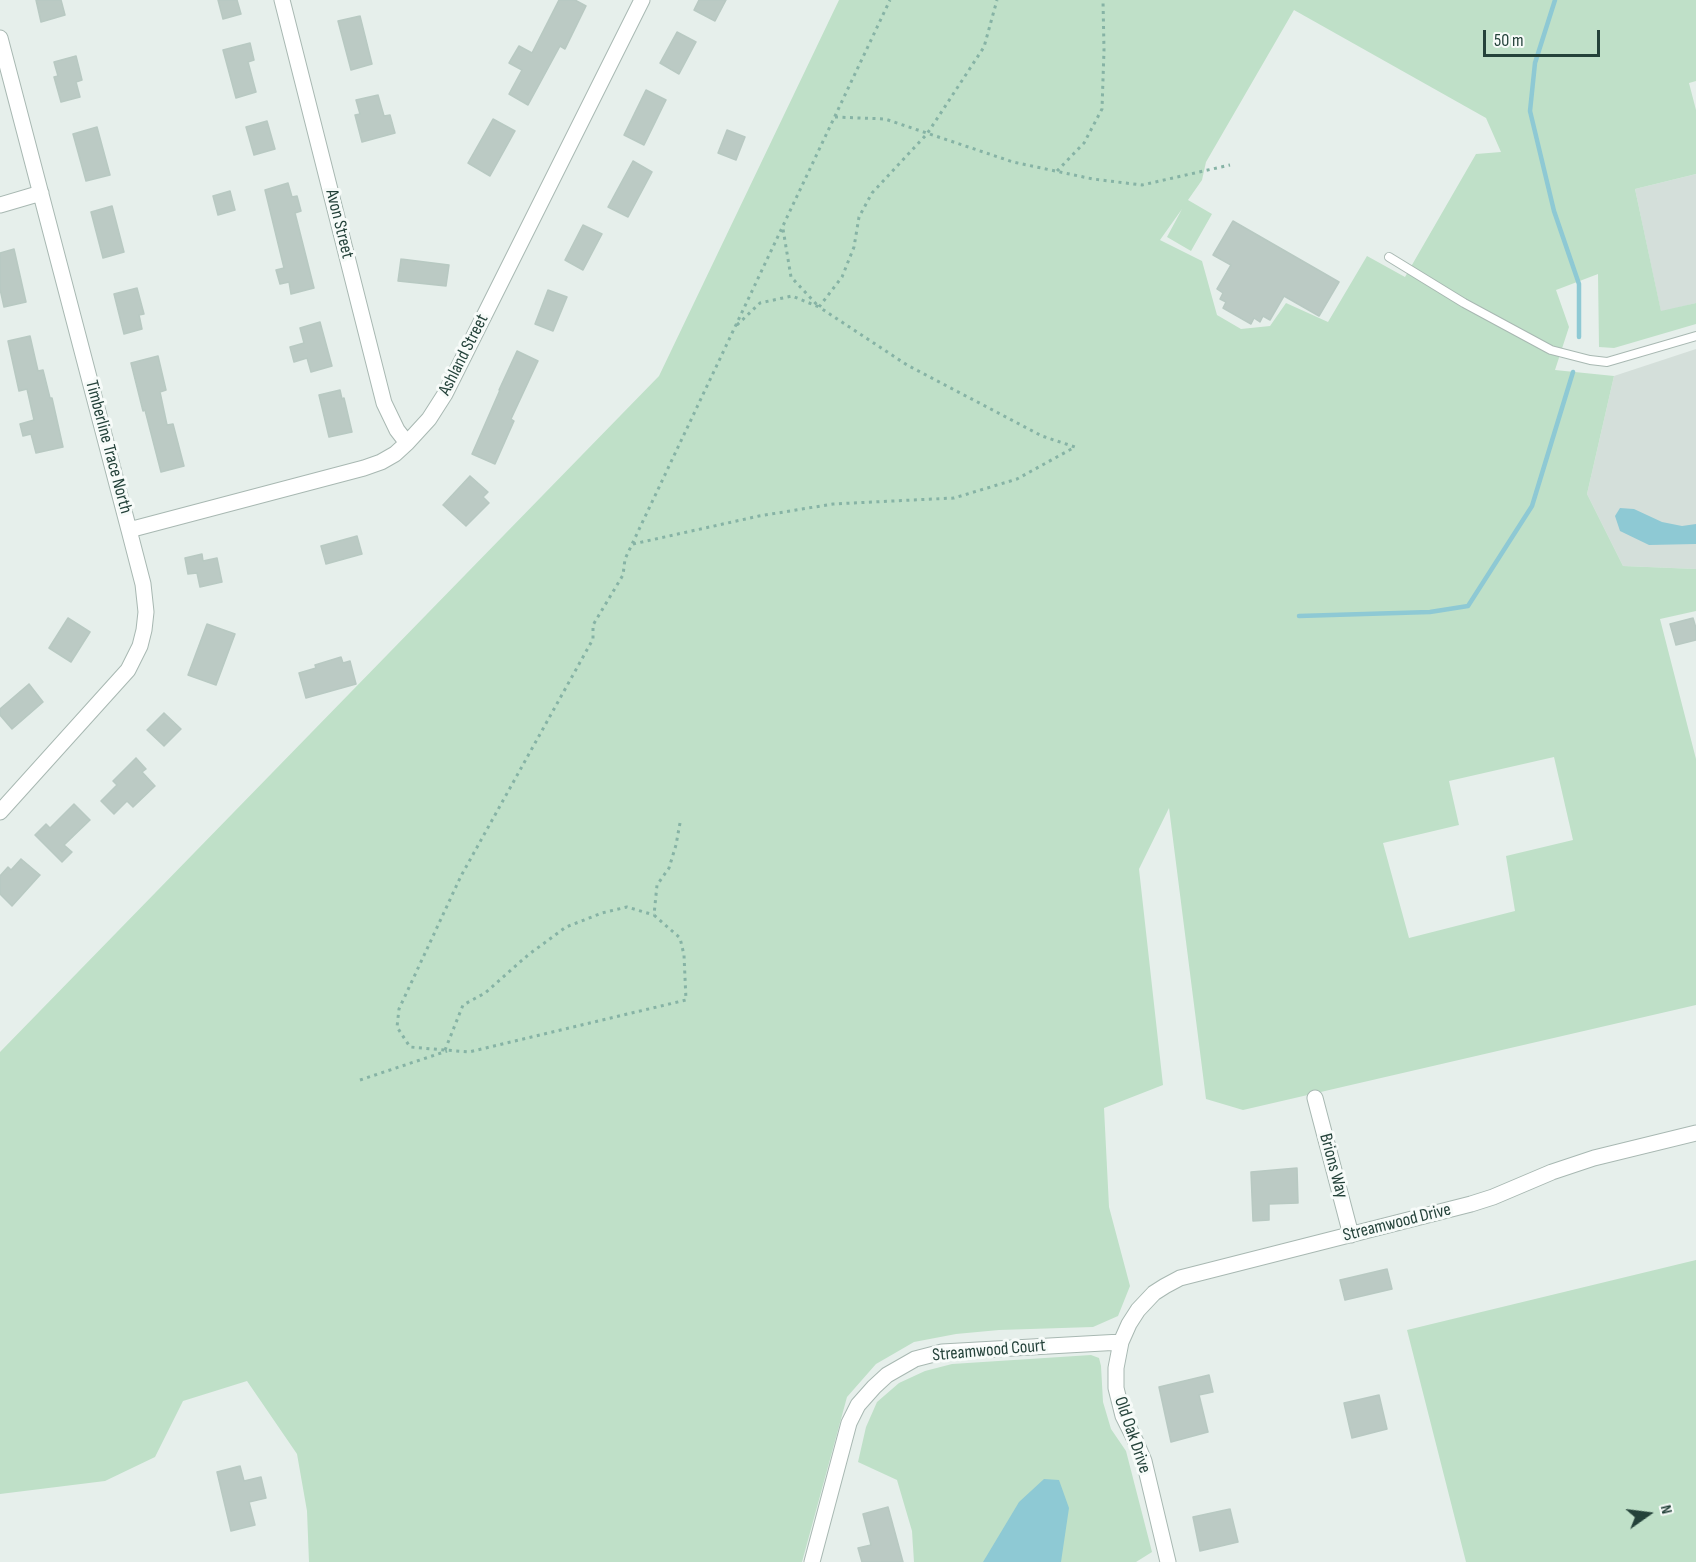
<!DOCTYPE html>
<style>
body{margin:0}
#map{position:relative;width:1696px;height:1562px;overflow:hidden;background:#e6efeb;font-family:"Sofia Sans Condensed",sans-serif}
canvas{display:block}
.north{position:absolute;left:1618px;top:1484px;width:60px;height:60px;-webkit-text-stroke:4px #f7fbf9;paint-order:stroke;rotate:76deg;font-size:16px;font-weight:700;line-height:24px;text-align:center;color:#24423a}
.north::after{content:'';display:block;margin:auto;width:21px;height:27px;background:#24423a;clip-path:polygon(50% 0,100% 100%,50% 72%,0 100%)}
.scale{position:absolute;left:1483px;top:30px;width:117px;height:27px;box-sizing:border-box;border:3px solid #24423a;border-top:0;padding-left:8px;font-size:18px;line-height:21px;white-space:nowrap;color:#24423a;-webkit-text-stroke:4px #f7fbf9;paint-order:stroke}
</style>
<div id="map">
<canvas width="1696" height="1562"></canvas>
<div class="north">N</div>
<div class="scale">50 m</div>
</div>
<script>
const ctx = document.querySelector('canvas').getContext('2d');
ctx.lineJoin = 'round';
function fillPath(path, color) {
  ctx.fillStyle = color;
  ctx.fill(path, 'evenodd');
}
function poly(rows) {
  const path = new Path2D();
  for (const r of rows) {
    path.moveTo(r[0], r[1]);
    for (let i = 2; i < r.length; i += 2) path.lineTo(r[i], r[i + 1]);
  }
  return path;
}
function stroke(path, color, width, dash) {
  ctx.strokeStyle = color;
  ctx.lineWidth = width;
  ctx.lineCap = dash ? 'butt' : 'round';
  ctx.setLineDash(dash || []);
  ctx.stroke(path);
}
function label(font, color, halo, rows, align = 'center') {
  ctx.font = font + ' "Sofia Sans Condensed",sans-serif';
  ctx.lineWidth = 6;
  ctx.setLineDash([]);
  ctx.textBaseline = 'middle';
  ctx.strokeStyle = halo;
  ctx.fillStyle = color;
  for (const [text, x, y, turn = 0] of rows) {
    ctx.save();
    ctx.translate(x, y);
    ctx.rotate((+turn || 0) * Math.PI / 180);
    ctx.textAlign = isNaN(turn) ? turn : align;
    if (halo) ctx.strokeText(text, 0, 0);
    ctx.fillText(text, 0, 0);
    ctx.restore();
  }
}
fillPath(poly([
 [1696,174,1696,303,1661,312,1635,189],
 [1696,349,1696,569,1623,566,1587,494,1614,376]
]), '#d4dfda');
fillPath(poly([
 [839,0,1696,0,1696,81,1689,83,1696,110,1696,174,1635,189,1661,311,1696,303,1696,324,1614,348,1599,347,1598,274,1556,290,1569,327,1555,370,1614,376,1587,494,1623,566,1696,569,1696,611,1660,619,1696,759,1696,1005,1243,1110,1206,1099,1169,808,1139,869,1163,1085,1104,1108,1109,1207,1130,1286,1118,1316,1093,1327,999,1330,956,1334,914,1342,876,1364,847,1397,802,1562,309,1562,307,1511,297,1454,247,1381,183,1401,155,1457,105,1481,0,1494,0,1052,659,376],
 [1294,10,1486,118,1501,152,1476,154,1405,277,1367,256,1328,322,1286,303,1270,326,1241,329,1217,315,1202,261,1160,240,1182,209,1167,237,1191,251,1212,214,1188,200,1202,180,1206,162],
 [1554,757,1573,840,1506,856,1515,911,1409,938,1383,843,1459,825,1449,781],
 [1696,1260,1696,1562,1466,1562,1407,1330],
 [1091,1355,1099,1358,1101,1366,1103,1402,1111,1429,1126,1451,1152,1552,1136,1562,914,1562,912,1531,897,1480,858,1462,866,1427,877,1402,899,1383,925,1371,952,1364]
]), '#bfe0c8');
fillPath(poly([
 [1620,508,1634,509,1662,522,1682,526,1696,524,1696,544,1649,545,1620,531,1615,516],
 [1044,1479,1059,1480,1069,1508,1061,1562,983,1562,1019,1502]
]), '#8ec9d4');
stroke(poly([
 [1555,0,1535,63,1530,111,1554,211,1579,284,1579,337],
 [1299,616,1430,612,1468,606,1532,506,1573,372]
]), '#8ec9d4', 4.5);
const building = poly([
 [36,0,61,0,65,15,41,22,36,0],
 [218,0,237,0,241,14,223,19,218,0],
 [559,0,575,0,586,6,565,49,560,46,528,105,509,94,522,70,509,63,519,46,532,53,559,0],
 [699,0,726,0,715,21,694,10,699,0],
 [360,16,372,64,351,70,338,21,360,16],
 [677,32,696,42,679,74,660,63,677,32],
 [250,43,254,60,248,62,256,92,236,98,223,50,250,43],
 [76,56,82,80,76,82,80,97,61,102,54,77,58,76,54,62,76,56],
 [646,90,666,100,644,145,624,135,646,90],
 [378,95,384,116,390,115,395,133,362,142,355,115,360,114,356,100,378,95],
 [493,119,515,131,490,176,468,163,493,119],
 [267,121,275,149,254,155,246,127,267,121],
 [97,127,110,175,86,181,73,134,97,127],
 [727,130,745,137,736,160,718,153,727,130],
 [633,161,652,172,628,217,608,207,633,161],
 [288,183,292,197,297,196,301,211,295,213,314,288,291,294,289,282,280,284,276,270,284,268,265,190,288,183],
 [230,191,235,210,218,215,213,196,230,191],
 [112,206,124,252,103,258,91,212,112,206],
 [1233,221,1339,282,1319,316,1284,296,1270,320,1263,316,1260,322,1254,318,1251,324,1223,308,1226,302,1220,299,1223,293,1217,289,1231,265,1213,255,1233,221],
 [583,225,602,234,583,270,565,260,583,225],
 [14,249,26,302,4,307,0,289,0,253,14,249],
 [401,259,449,265,446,286,398,281,401,259],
 [137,288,144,314,139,315,142,329,124,334,114,294,137,288],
 [548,290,567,297,553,331,535,324,548,290],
 [320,322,332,366,311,372,307,358,294,362,290,347,304,343,300,328,320,322],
 [30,336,38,371,43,370,50,398,52,398,63,447,36,453,31,434,23,436,20,424,34,420,27,389,19,391,8,341,30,336],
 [517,351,538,361,511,419,514,421,495,464,472,454,500,390,499,390,517,351],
 [158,356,166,390,160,392,167,425,173,424,184,466,161,472,145,410,143,411,131,363,158,356],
 [340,390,342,399,344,398,352,432,329,437,319,395,340,390],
 [470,476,488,492,483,497,489,503,466,526,443,505,470,476],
 [357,536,362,554,326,564,321,546,357,536],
 [202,554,203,561,217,558,222,582,200,587,197,573,188,574,185,558,202,554],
 [68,618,90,632,71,662,49,648,68,618],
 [1693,618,1696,628,1696,640,1676,645,1670,624,1693,618],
 [207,624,235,634,216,685,188,675,207,624],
 [341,657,343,663,350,661,356,684,306,698,299,673,316,668,315,665,341,657],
 [29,684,43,702,12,729,0,715,0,709,29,684],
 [164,713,181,729,164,746,147,730,164,713],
 [136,758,146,769,142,772,155,786,133,807,127,801,114,814,101,801,117,785,113,781,136,758],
 [74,804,90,820,64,845,72,852,62,862,35,835,46,824,50,828,74,804],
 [21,859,40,875,12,906,0,894,0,876,8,867,11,870,21,859],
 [1297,1168,1298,1203,1269,1204,1269,1220,1253,1221,1251,1172,1297,1168],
 [1387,1269,1392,1289,1345,1300,1340,1280,1387,1269],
 [1209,1375,1213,1392,1199,1395,1208,1432,1171,1442,1159,1387,1209,1375],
 [1379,1395,1387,1429,1352,1438,1344,1403,1379,1395],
 [240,1466,244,1481,261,1477,266,1498,249,1502,255,1525,231,1531,217,1472,240,1466],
 [888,1507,903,1562,862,1562,858,1548,871,1545,863,1514,888,1507],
 [1230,1509,1238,1542,1200,1551,1193,1517,1230,1509]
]);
fillPath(building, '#bbcac4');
stroke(building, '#b8c9c2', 1.5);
const lane = poly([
 [1389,257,1464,303,1551,350,1590,360,1607,362,1696,336]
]);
const street = poly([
 [282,0,384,403,397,430,407,443],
 [0,38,129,530,143,584,146,612,144,630,140,646,128,670,0,812],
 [0,205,41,193],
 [129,530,364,468,381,462,395,454,407,443,429,419,445,394,642,0],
 [1315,1098,1351,1235],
 [812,1562,849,1423,858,1405,874,1387,887,1375,915,1359,942,1352,1121,1342],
 [1168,1562,1144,1461,1136,1442,1123,1416,1116,1388,1116,1368,1121,1342,1129,1324,1138,1310,1154,1293,1165,1286,1180,1278,1471,1204,1493,1197,1552,1172,1594,1158,1696,1133]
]);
stroke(lane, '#a8b8b2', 10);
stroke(street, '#a8b8b2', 17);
stroke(poly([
 [835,117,885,119,1013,162,1093,179,1142,185,1230,165],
 [1057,171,1084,143,1102,109,1104,50,1103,0],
 [737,325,760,303,792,296,819,307,791,277,783,229],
 [633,544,759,516,833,504,954,498,1017,479,1075,447,1042,436,907,365,819,307,842,277,854,247,859,217,872,193,927,134,984,47,997,0],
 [680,823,676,845,669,868,657,885,654,915,680,938,684,955,686,1000,469,1052,410,1047,397,1027,399,1009,461,876,593,639,593,625,623,575,625,559,890,0],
 [445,1050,463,1005,485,993,528,955,566,927,602,913,627,907,654,915],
 [360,1080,447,1051]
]), '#86b3a5', 3, [3, 4.5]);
stroke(lane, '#fff', 8);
stroke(street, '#fff', 15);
label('18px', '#24423a', '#f7fbf9', [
 ["Avon Street",339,224,76],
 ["Ashland Street",464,355,-63],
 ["Timberline Trace North",108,447,75],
 ["Brions Way",1333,1166,75],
 ["Streamwood Drive",1397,1223,-14],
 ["Streamwood Court",989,1351,-5],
 ["Old Oak Drive",1132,1435,71]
]);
</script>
